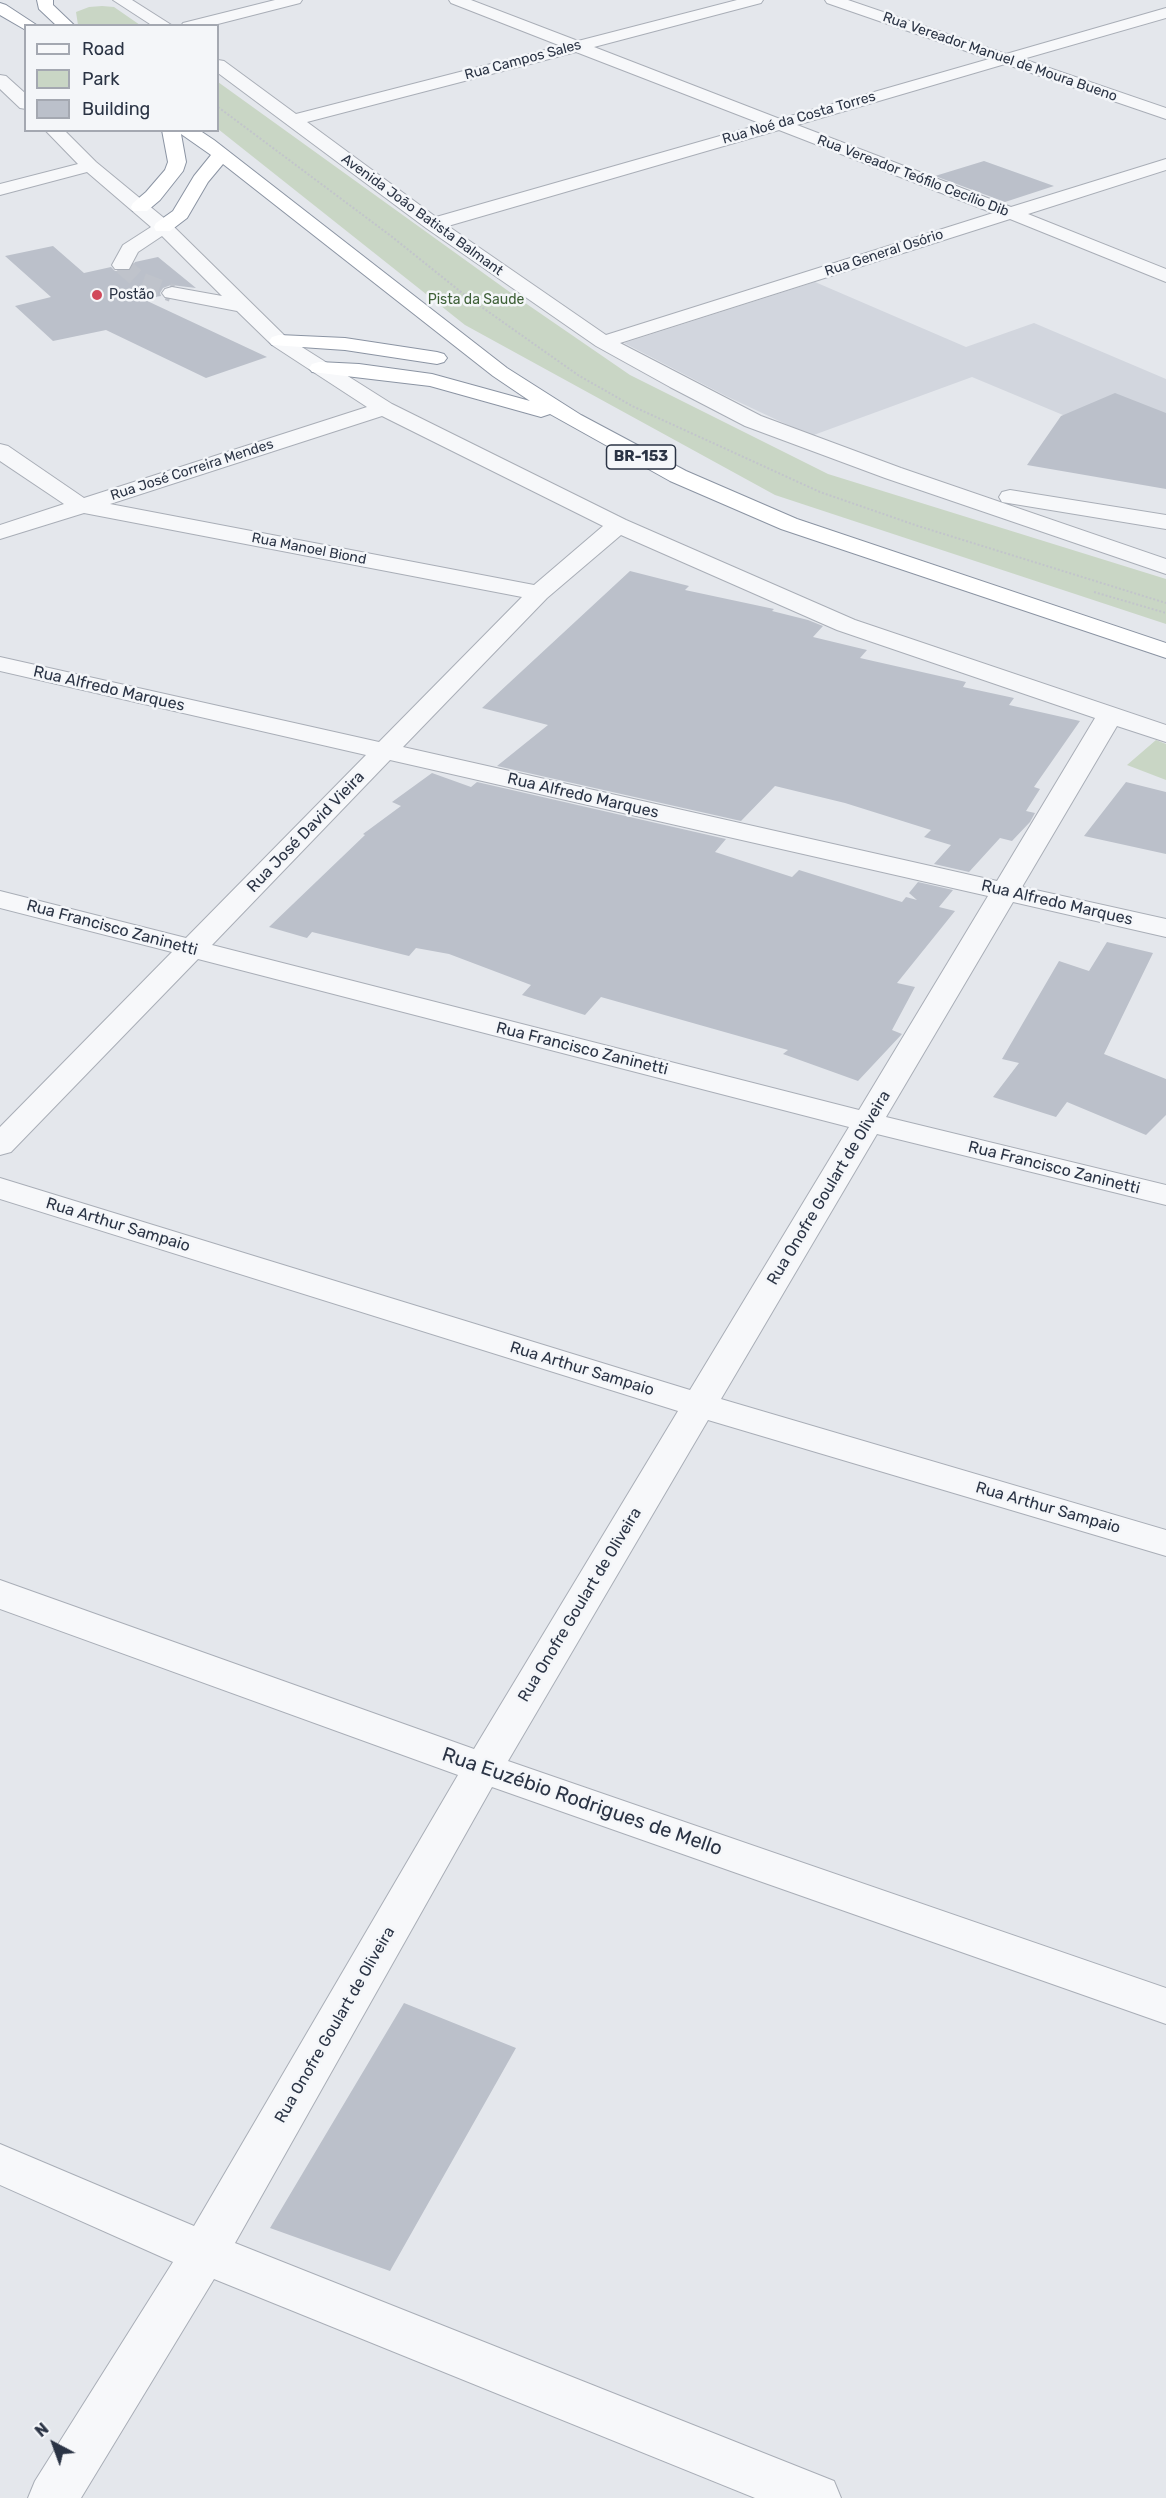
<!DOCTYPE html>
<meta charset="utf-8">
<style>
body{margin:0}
#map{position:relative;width:1166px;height:2498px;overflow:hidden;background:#e4e7ec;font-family:Rubik,sans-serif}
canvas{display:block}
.legend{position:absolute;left:24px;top:24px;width:195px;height:108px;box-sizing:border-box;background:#f4f6f9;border:2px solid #a4a8b1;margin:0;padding:8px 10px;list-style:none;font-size:18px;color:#2b3445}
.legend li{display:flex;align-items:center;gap:12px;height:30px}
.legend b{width:30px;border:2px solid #a4a8b1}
.north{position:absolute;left:24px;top:2414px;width:60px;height:60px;-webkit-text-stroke:4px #f4f6f9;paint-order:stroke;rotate:319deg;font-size:16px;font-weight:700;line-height:24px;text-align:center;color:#2b3445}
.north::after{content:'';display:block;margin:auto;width:21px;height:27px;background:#2b3445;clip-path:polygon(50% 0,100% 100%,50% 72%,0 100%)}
</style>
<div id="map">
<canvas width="1166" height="2498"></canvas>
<ul class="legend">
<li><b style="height:8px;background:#f7f8fa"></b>Road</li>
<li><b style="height:16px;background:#c9d6c5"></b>Park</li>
<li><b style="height:16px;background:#bbc0ca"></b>Building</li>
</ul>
<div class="north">N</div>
</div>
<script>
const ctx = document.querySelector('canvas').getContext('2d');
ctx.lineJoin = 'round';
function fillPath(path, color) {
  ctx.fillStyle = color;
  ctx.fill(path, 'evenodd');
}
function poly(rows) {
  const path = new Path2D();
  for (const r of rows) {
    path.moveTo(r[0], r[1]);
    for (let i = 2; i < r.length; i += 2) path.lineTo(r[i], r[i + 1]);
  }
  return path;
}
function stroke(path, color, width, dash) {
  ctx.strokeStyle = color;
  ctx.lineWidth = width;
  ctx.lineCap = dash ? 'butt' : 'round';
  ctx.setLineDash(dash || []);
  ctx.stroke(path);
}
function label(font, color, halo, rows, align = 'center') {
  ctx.font = font + ' Rubik,sans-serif';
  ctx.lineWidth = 5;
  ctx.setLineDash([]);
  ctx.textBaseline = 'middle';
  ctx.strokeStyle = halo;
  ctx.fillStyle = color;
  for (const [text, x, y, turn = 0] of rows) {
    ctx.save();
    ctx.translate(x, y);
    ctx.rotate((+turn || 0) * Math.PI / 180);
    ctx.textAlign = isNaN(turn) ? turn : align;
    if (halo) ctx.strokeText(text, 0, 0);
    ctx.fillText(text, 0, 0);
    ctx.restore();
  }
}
fillPath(poly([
 [815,282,966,347,1034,323,1166,379,1166,458,972,377,811,436,726,396,624,343]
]), '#d2d6de');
fillPath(poly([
 [102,6,114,7,140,25,78,25,76,12,89,7],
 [218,82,518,298,630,375,828,474,1166,579,1166,624,775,495,465,325,218,129],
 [1156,740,1166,744,1166,780,1127,765]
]), '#c9d6c5');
fillPath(poly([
 [984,161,1054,186,1005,202,935,176],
 [53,246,84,273,111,267,115,271,129,271,135,262,158,257,196,288,171,285,163,288,160,293,161,296,143,299,267,357,206,378,106,330,53,341,15,306,51,297,5,256],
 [1115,393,1166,413,1166,489,1027,465,1061,416],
 [630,571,689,586,685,590,774,609,772,611,808,620,823,626,813,637,867,650,860,658,966,682,963,687,1014,698,1009,705,1080,721,1034,787,1040,789,1026,811,1035,813,1030,822,1012,841,1000,838,969,872,934,864,951,845,924,837,931,830,845,803,775,786,741,821,497,766,548,725,482,708],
 [432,773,471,787,477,782,726,839,715,852,792,877,799,870,902,902,906,897,917,900,909,893,918,882,953,890,939,907,955,911,897,983,915,987,892,1030,902,1034,858,1081,783,1054,788,1050,601,997,585,1015,522,995,531,985,449,954,416,948,409,956,312,932,307,938,269,927,365,835,363,834,401,806,392,802],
 [1126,782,1166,792,1166,854,1084,836],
 [1107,942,1153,953,1104,1054,1166,1079,1166,1115,1146,1135,1067,1102,1056,1117,993,1097,1019,1063,1002,1059,1059,961,1089,971],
 [404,2003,516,2048,390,2271,270,2228]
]), '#bbc0ca');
stroke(poly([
 [122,265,140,281,172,293]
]), '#bfc3cb', 18, [18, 9]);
const minor = poly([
 [113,0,132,0,173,26,153,26,113,0],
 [275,0,302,0,300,3,210,26,181,26,183,23,275,0],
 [449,0,471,0,578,41,737,0,763,0,761,3,594,47,780,119,989,59,827,3,825,0,848,0,1006,54,1166,8,1166,18,1023,59,1166,108,1166,119,1005,64,797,125,1011,207,1166,159,1166,170,1028,214,1166,269,1166,282,1010,219,620,343,761,416,901,468,1166,559,1166,574,885,478,745,426,670,387,596,346,426,228,218,73,218,60,224,61,296,114,561,46,451,3,449,0],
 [576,52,762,124,436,217,307,122,576,52],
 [779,130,993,213,606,335,448,226,779,130],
 [0,75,6,76,26,94,26,109,20,108,0,89,0,75],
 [45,130,64,130,96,162,170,223,286,337,392,404,626,520,855,620,1166,725,1166,742,1117,726,1022,887,1166,919,1166,937,1013,902,886,1117,1166,1185,1166,1205,877,1134,721,1399,1166,1530,1166,1556,708,1420,508,1761,1166,1988,1166,2024,492,1787,235,2243,834,2481,841,2498,755,2498,214,2279,81,2498,28,2498,35,2481,173,2262,0,2185,0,2144,194,2226,458,1775,0,1609,0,1580,474,1749,678,1411,0,1199,0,1178,690,1390,849,1127,198,959,11,1152,0,1155,0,1127,172,952,0,908,0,891,186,938,366,755,0,671,0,657,379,742,522,597,84,513,0,539,0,525,64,504,0,461,0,444,8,446,84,498,367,407,272,345,237,311,165,297,162,293,165,289,172,287,222,296,162,236,138,252,129,269,115,269,112,265,123,245,151,227,87,172,0,195,0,184,78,164,45,130],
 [382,416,603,526,534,585,110,504,382,416],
 [621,535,837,630,1095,718,997,881,403,747,547,598,621,535],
 [390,760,988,896,859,1110,212,945,390,760],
 [1010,490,1166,515,1166,529,1002,502,999,497,1002,492,1010,490]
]);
const highway = poly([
 [37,0,53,0,53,5,75,26,57,26,39,9,37,0],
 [0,3,6,5,38,26,26,26,24,29,0,15,0,3],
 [162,130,199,130,214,140,507,368,581,415,686,471,797,519,1166,643,1166,658,781,529,670,481,550,414,541,417,430,386,312,372,309,368,312,364,319,362,359,364,432,374,530,401,493,376,223,164,208,182,187,218,170,231,156,231,154,227,156,223,173,211,194,176,211,155,181,134,186,162,183,171,160,200,147,211,133,211,131,207,133,203,146,192,165,170,168,162,162,130],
 [279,335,345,338,437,352,444,354,447,358,444,362,437,364,345,350,272,345,269,341,272,337,279,335]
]);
stroke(minor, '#a9aeb7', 2);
stroke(highway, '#8b94a3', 2);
stroke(poly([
 [218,107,391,236,466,296,578,375,632,406,820,492,918,526,1166,603],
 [1094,592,1166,613]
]), '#c2c5cb', 2, [2, 2]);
fillPath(minor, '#f7f8fa');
fillPath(highway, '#fff');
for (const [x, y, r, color] of [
 [97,295,6,"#d1495b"]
]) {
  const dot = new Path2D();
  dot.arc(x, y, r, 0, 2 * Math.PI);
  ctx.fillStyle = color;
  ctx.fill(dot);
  stroke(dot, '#f4f6f9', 2);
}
label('14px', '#2b3445', '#f4f6f9', [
 ["Rua Vereador Manuel de Moura Bueno",1000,57,19],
 ["Rua Campos Sales",523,60,-15],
 ["Rua Noé da Costa Torres",799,118,-16],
 ["Rua Vereador Teófilo Cecílio Dib",913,176,21],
 ["Avenida João Batista Balmant",422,215,36],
 ["Rua General Osório",884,253,-18],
 ["Rua José Correira Mendes",192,470,-18],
 ["Rua Manoel Biond",309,549,11]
]);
label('14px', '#2b3445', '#f4f6f9', [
 ["Postão",109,295]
], 'left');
label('14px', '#3f6138', '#f4f6f9', [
 ["Pista da Saude",476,300]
]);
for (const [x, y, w] of [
 [641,457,69]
]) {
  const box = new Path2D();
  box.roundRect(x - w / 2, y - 12, w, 24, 4.5);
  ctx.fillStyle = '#f4f6f9';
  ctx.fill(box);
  stroke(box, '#2b3445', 1.5);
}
label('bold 15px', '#2b3445', null, [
 ["BR-153",641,457]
]);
label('16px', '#2b3445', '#f4f6f9', [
 ["Rua Alfredo Marques",109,689,13],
 ["Rua Alfredo Marques",583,796,13],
 ["Rua José David Vieira",306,832,-46],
 ["Rua Alfredo Marques",1057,903,13],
 ["Rua Francisco Zaninetti",112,928,15],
 ["Rua Francisco Zaninetti",582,1049,14],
 ["Rua Francisco Zaninetti",1054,1168,14],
 ["Rua Onofre Goulart de Oliveira",829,1188,-59],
 ["Rua Arthur Sampaio",118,1225,17],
 ["Rua Arthur Sampaio",582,1369,17],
 ["Rua Arthur Sampaio",1048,1508,16],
 ["Rua Onofre Goulart de Oliveira",580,1605,-59],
 ["Rua Onofre Goulart de Oliveira",335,2025,-60]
]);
label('20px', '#2b3445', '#f4f6f9', [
 ["Rua Euzébio Rodrigues de Mello",582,1802,19]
]);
</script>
